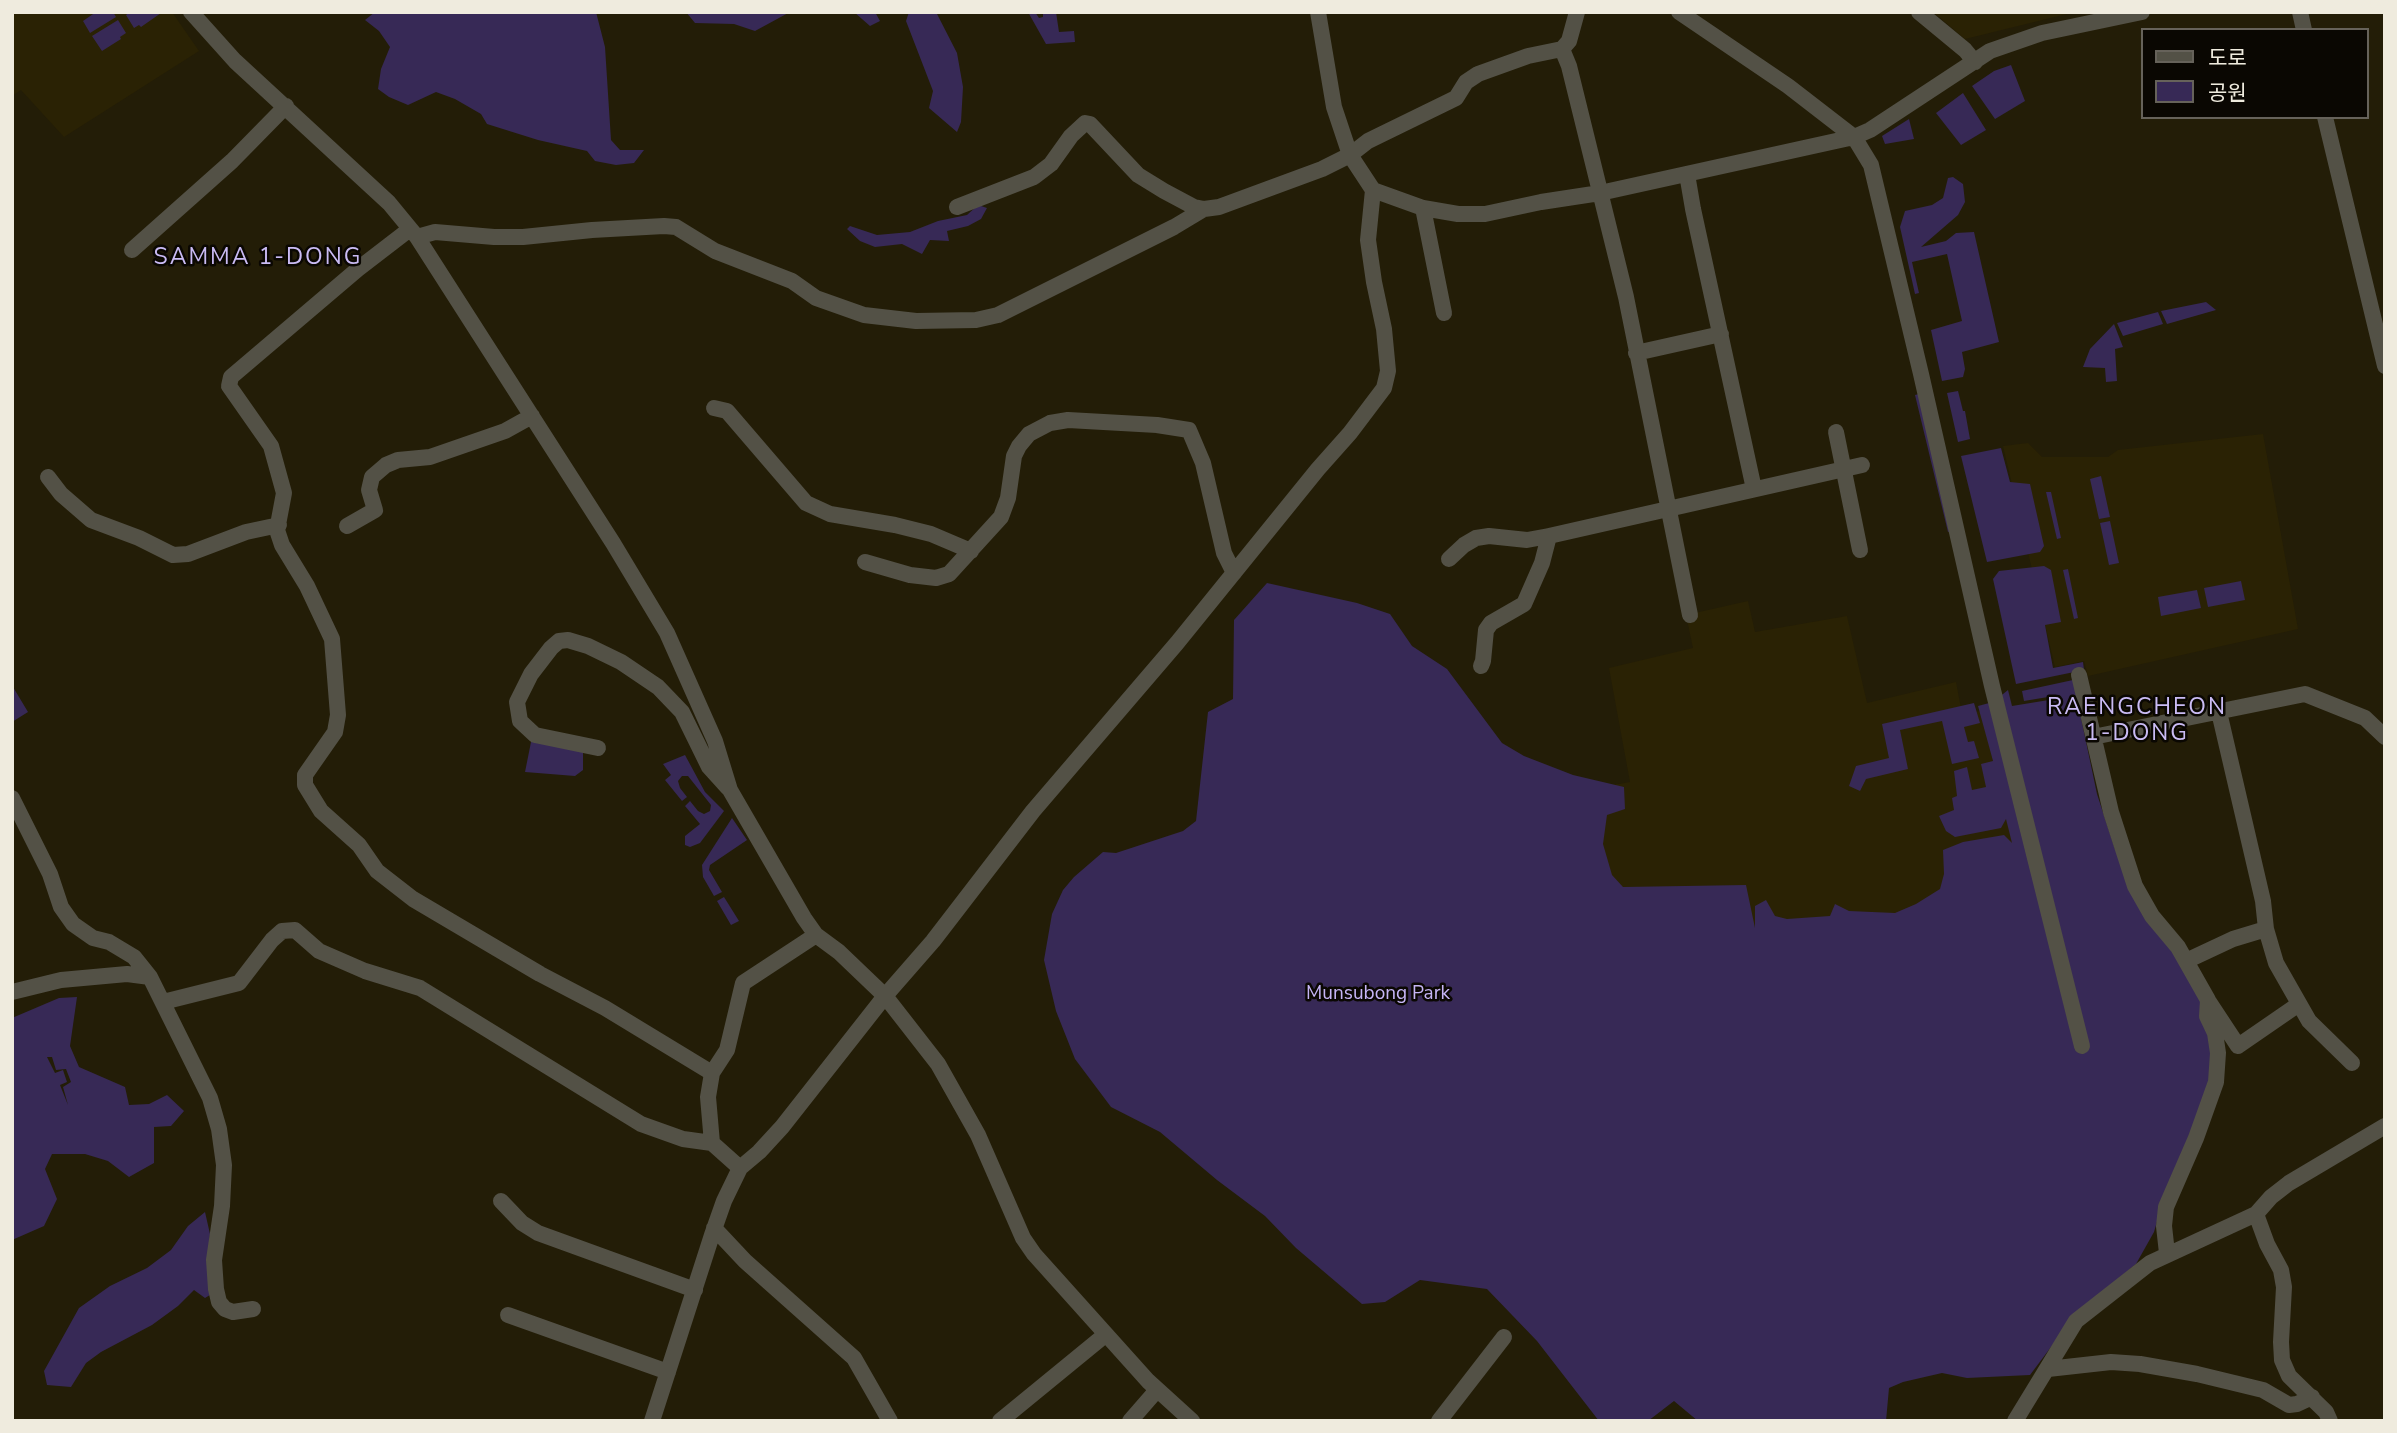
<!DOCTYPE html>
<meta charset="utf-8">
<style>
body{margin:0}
#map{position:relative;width:2397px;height:1433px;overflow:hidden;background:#231d07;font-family:"Nunito Sans","Noto Sans KR",sans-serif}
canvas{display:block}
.frame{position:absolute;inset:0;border:14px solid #efebde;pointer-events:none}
.legend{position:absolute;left:2141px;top:28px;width:228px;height:91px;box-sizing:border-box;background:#0a0702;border:2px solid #66625a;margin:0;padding:9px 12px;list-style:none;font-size:21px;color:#efebde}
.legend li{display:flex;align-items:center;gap:14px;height:35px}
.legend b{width:35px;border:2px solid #66625a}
</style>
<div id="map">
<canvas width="2397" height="1433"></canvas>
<div class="frame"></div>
<ul class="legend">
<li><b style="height:9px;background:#535146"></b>도로</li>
<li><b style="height:19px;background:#372956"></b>공원</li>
</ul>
</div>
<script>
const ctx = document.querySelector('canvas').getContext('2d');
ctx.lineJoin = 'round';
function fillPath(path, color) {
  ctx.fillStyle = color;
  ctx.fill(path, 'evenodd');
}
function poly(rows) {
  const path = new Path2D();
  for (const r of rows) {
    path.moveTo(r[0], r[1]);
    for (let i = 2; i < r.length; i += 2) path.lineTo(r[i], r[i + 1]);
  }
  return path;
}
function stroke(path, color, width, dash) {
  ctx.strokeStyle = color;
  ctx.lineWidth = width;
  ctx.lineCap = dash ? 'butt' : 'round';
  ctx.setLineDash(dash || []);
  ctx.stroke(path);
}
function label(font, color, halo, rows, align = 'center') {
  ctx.font = font + ' "Nunito Sans",sans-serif';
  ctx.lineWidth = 5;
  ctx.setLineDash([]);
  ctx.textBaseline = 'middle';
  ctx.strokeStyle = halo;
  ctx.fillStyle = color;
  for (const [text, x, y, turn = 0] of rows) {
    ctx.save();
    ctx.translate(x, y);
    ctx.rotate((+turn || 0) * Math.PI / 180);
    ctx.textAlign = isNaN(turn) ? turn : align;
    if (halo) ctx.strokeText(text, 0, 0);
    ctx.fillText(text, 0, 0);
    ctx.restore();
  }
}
fillPath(poly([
 [12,12,172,12,199,51,64,137,21,90,12,96],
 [1933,12,2075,12,1965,39],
 [2263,434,2298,629,2088,676,2084,661,2055,667,2003,446,2028,443,2042,457,2108,457,2118,450],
 [1748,601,1755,632,1847,616,1867,703,1956,682,1962,713,1981,711,2023,887,1833,955,1601,888,1584,790,1630,782,1609,668,1693,648,1686,615]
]), '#2a2204');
fillPath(poly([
 [96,12,113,12,116,17,90,33,83,21],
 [130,12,160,12,161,13,141,27,139,25,134,28,126,15],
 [375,12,596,12,605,47,611,140,620,150,644,150,634,163,616,165,595,161,587,151,538,140,487,124,481,114,455,99,436,92,408,105,389,97,378,89,381,69,390,47,379,31,365,20],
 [686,12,790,12,755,31,734,24,695,23],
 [854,12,875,12,880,21,870,26],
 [909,12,936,12,957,53,963,87,961,122,957,132,929,108,933,91,906,21],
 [1028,12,1035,12,1039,18,1043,17,1043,12,1056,12,1059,32,1074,31,1075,42,1046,44],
 [118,20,126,33,120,37,121,39,102,51,92,36],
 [2011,65,2025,101,1995,119,1972,86,1994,71],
 [1963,93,1986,130,1961,145,1936,113],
 [1909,119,1914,139,1885,144,1882,136],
 [1953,177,1963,184,1965,202,1958,215,1921,247,1946,241,1956,233,1974,232,1999,342,1962,352,1965,369,1963,377,1942,381,1931,330,1962,321,1947,254,1912,262,1919,293,1915,294,1900,227,1905,211,1932,205,1943,198,1948,178],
 [978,205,987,208,981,219,968,226,947,231,949,241,930,240,922,254,902,244,875,247,860,241,847,229,850,226,877,235,910,232,938,221,967,215],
 [2206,302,2216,310,2167,324,2161,311],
 [2158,312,2163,324,2123,336,2117,323],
 [2114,324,2123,347,2115,349,2117,381,2106,382,2105,368,2083,367,2090,349],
 [1958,391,1963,411,1965,411,1970,439,1958,442,1947,393],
 [1919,394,1951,531,1948,532,1915,395],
 [2001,448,2010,482,2030,484,2044,546,2040,552,1987,562,1961,456],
 [2101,476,2110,517,2099,519,2090,479],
 [2046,492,2051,492,2061,538,2057,539],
 [2110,521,2119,563,2109,565,2100,523],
 [2044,566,2051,570,2061,622,2045,625,2053,668,2083,662,2084,670,2016,684,1993,579,1999,571],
 [2068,569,2078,618,2074,619,2063,570],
 [2241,581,2245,600,2208,607,2204,588],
 [1267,583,1357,603,1390,614,1412,646,1447,669,1502,743,1524,756,1573,775,1624,787,1625,809,1607,815,1603,844,1612,875,1623,887,1746,885,1755,928,1755,906,1766,900,1775,916,1787,919,1830,916,1835,904,1849,911,1895,913,1916,904,1940,889,1944,874,1943,850,1963,842,2004,835,2012,843,2006,819,2001,828,1955,837,1946,831,1939,816,1954,810,1952,798,1957,796,1954,771,1967,767,1972,790,1986,787,1981,764,1993,761,1978,706,1993,702,2008,690,2012,706,2061,698,2060,695,2024,701,2022,691,2073,680,2097,794,2115,849,2190,976,2222,1053,2162,1204,2154,1232,2136,1264,2075,1315,2030,1375,1967,1378,1942,1373,1903,1382,1889,1388,1886,1421,1698,1421,1674,1401,1648,1421,1599,1421,1537,1341,1487,1289,1420,1280,1385,1302,1362,1304,1296,1248,1265,1216,1217,1180,1160,1132,1111,1107,1075,1059,1056,1011,1044,960,1052,914,1063,890,1074,877,1103,852,1116,853,1183,831,1196,821,1208,712,1233,699,1234,620],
 [2197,590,2201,608,2161,616,2158,597],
 [13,687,28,712,12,722,12,688],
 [1974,703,1980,723,1964,727,1968,742,1974,741,1979,758,1952,764,1942,721,1900,730,1908,769,1866,779,1860,791,1849,786,1856,766,1889,758,1882,724],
 [532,737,583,750,583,770,575,776,525,772],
 [685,755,705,792,724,811,700,843,690,847,685,845,685,836,700,824,685,806,690,801,698,811,704,814,710,811,711,805,688,776,682,776,678,781,680,788,687,797,682,801,665,780,671,775,663,764],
 [732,818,747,840,710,865,709,870,722,892,714,896,703,877,702,865],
 [724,897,739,921,731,925,717,901],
 [77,997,70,1046,79,1067,125,1087,129,1105,149,1104,167,1095,184,1111,171,1126,154,1127,154,1163,129,1177,108,1161,85,1154,52,1154,45,1169,57,1199,44,1226,12,1240,12,1018,59,998],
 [47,1057,52,1057,56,1070,66,1069,71,1082,63,1087,68,1105,60,1085,67,1082,63,1070,55,1073],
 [205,1212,210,1234,208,1254,210,1295,205,1298,194,1290,178,1306,152,1325,101,1352,86,1363,71,1387,47,1385,44,1371,79,1308,110,1286,147,1268,171,1250,188,1226]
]), '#372956');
stroke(poly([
 [191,12,235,61,389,203,417,237,613,543,667,633,715,741,730,790,804,918,816,935,839,952,885,996,938,1064,978,1135,1023,1238,1034,1254,1148,1381,1192,1421],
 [1318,12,1334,107,1350,155,1373,190,1423,208,1458,214,1485,214,1541,202,1600,193,1854,137,1870,130,1990,51,2042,33,2142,12],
 [1679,12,1788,86,1854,137,1871,165,1921,374,1992,686,2082,1046],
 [1919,12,1965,50,1975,62],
 [2300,12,2304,30],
 [1562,49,1569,66,1626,297,1690,615],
 [2325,117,2385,366],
 [1687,174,1693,209,1754,489],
 [957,207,1034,177,1051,164,1071,136,1085,123,1090,124,1138,175,1164,191,1194,207,1204,209,1219,207,1322,169,1350,155,1368,141,1456,98,1466,82,1478,74,1528,56,1562,49,1569,41,1577,12],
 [1423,208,1444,313],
 [410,229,358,269,231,377,229,386,271,446,284,493,277,530,282,545,307,586,332,639,338,715,335,732,305,775,305,785,321,811,359,845,377,871,413,899,540,974,605,1008,712,1073],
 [417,237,435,232,494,237,523,237,592,230,664,226,676,227,715,251,792,281,816,298,864,315,916,321,976,320,998,315,1174,227,1204,209],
 [132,250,232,161,286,106],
 [1636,353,1721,334],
 [714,408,727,411,806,503,830,514,895,525,931,534,971,551],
 [1836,432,1860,550],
 [48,477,61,494,91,520,139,538,173,555,188,554,246,532,279,525],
 [347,526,375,510,369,490,372,477,386,465,398,460,430,457,505,431,532,416],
 [1449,559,1464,545,1476,538,1489,536,1527,540,1549,536,1862,465],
 [865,562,910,575,936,578,949,574,1001,517,1008,498,1014,456,1019,446,1029,434,1050,423,1068,420,1157,425,1189,430,1203,463,1224,553,1234,573],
 [1481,666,1483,661,1486,630,1491,623,1524,604,1542,563,1549,536],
 [2079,675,2111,812,2135,886,2152,916,2178,947,2208,1000,2207,1016,2215,1033,2218,1053,2216,1082,2196,1138,2166,1207,2164,1226,2167,1253],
 [2219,712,2263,901,2266,929,2276,963,2309,1021,2352,1063],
 [2093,737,2305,694,2365,718,2385,737],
 [598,748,535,735,520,721,517,702,531,674,551,648,559,641,568,640,588,646,621,662,658,687,682,712,709,767,728,788],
 [12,798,50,874,61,907,73,924,93,938,109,942,134,957,150,977,210,1098,219,1129,224,1165,222,1206,214,1260,216,1289,219,1302,225,1309,233,1312,253,1309],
 [2186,961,2233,939,2266,929],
 [12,992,61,980,127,974,150,977],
 [163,1002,239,983,272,940,282,931,295,930,319,951,365,971,420,988,641,1124,683,1139,712,1143],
 [2209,1002,2238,1046,2299,1004],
 [740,1168,712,1143,708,1097,712,1073,727,1050,743,983,816,935],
 [501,1201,522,1223,538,1233,695,1290],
 [2256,1214,2267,1244,2281,1270,2284,1287,2281,1342,2282,1360,2289,1376,2326,1412,2330,1421],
 [714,1228,745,1261,854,1358,890,1421],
 [508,1315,668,1372],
 [2048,1369,2111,1362,2140,1364,2197,1374,2263,1390,2289,1405,2297,1404,2312,1397],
 [652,1421,712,1235,724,1201,740,1168,759,1152,782,1127,885,996,933,941,1033,811,1177,643,1318,469,1350,433,1384,388,1388,371,1384,329,1374,282,1368,240,1373,190],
 [1000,1421,1105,1335],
 [1130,1421,1157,1390],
 [1439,1421,1504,1337],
 [2015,1421,2076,1321,2150,1263,2256,1214,2271,1197,2289,1183,2385,1126]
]), '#535146', 16);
label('19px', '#c6b5f6', '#0a0702', [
 ["Munsubong Park",1378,994]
]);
ctx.letterSpacing = '2px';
label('23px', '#cabbf4', '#0a0702', [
 ["SAMMA 1-DONG",258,258],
 ["RAENGCHEON",2137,708],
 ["1-DONG",2137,734]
]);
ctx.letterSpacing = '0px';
</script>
